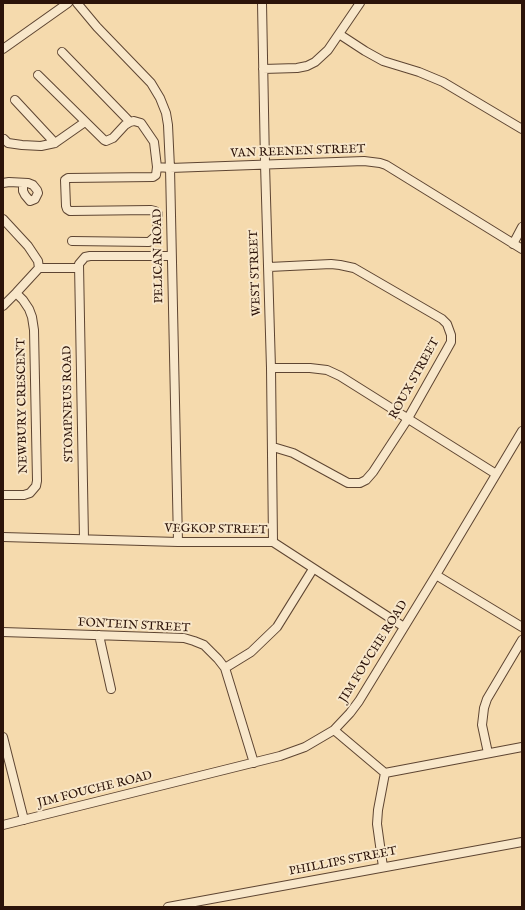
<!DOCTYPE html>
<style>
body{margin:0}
#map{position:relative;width:525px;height:910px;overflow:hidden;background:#f5daad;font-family:"IM FELL English",serif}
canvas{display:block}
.frame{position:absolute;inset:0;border:4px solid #2c1309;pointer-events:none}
</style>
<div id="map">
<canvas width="525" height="910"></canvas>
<div class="frame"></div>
</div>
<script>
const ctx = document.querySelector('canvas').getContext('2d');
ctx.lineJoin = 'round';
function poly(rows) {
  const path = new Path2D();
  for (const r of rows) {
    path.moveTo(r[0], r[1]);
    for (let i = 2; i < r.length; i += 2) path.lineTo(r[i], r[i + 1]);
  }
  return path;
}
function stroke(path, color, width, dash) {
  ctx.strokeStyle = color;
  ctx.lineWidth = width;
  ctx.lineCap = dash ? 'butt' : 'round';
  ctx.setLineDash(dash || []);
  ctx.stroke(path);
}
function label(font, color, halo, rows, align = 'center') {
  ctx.font = font + ' "IM FELL English",serif';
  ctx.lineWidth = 4;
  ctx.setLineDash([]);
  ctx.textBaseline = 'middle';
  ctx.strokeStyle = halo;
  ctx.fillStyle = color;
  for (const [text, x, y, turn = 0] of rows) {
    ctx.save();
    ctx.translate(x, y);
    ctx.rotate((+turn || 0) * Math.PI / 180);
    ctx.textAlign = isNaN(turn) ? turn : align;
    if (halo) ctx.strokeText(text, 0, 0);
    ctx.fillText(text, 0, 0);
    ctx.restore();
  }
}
const minor = poly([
 [77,3,97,27,151,83,160,98,166,113,168,125,170,168,178,542],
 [262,3,265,164,271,368,273,542],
 [339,34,365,51,383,61,419,72,443,82,522,129],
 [3,49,68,3],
 [62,52,130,122],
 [263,69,297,68,307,66,315,62,328,50,360,3],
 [38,75,104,140,106,141,113,138,125,125,130,122,134,121,141,123,154,142,157,167],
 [15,100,55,143],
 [4,139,8,143,22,145,41,146,55,143,85,122],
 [3,183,9,182,28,183,33,185,37,190,38,193,35,199,30,201,25,195,23,191,23,183],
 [3,219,28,246,38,261,39,268],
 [72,241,149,242,157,235,158,214,155,211,151,210,70,211,67,209,66,206,65,180,68,178,153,177,156,175,157,167,170,168,364,161,380,163,386,165,522,249],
 [513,244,522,227],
 [269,267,331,264,340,265,354,268,442,319,447,324,451,335,451,342,446,351,407,420,373,472,366,480,360,483,348,483,293,453,273,447],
 [3,306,16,293,39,268,78,268],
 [271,368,310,368,327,370,340,376,496,474],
 [3,495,24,495,30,493,36,486,37,481,34,330,32,317,29,309,23,300,16,293],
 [3,537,178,542,273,542,404,627],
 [84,539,79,264,85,257,90,256,171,256],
 [436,575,522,627],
 [3,632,184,638,194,641,204,645,218,659,225,668,254,763],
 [99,635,111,689],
 [225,668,251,652,277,627,313,569],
 [334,730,385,773,522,747],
 [3,737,24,820],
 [488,753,482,725,484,708,487,699,522,640],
 [3,825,280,756,305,747,334,730,350,713,359,701,436,575,522,431],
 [383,867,377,824,378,810,385,773],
 [168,907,522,842]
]);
stroke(minor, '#5e4532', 10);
stroke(minor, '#f8e7ca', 8);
label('12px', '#2c1309', '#f8e7ca', [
 ["VAN REENEN STREET",298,152,-2],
 ["PELICAN ROAD",159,256,-91],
 ["WEST STREET",256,273,-92],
 ["ROUX STREET",415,379,-61],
 ["STOMPNEUS ROAD",69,404,-91],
 ["NEWBURY CRESCENT",23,406,-91],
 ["VEGKOP STREET",216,530,1],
 ["FONTEIN STREET",134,626,3],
 ["JIM FOUCHE ROAD",374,652,-58],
 ["JIM FOUCHE ROAD",95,790,-14],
 ["PHILLIPS STREET",343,862,-11]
]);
</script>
